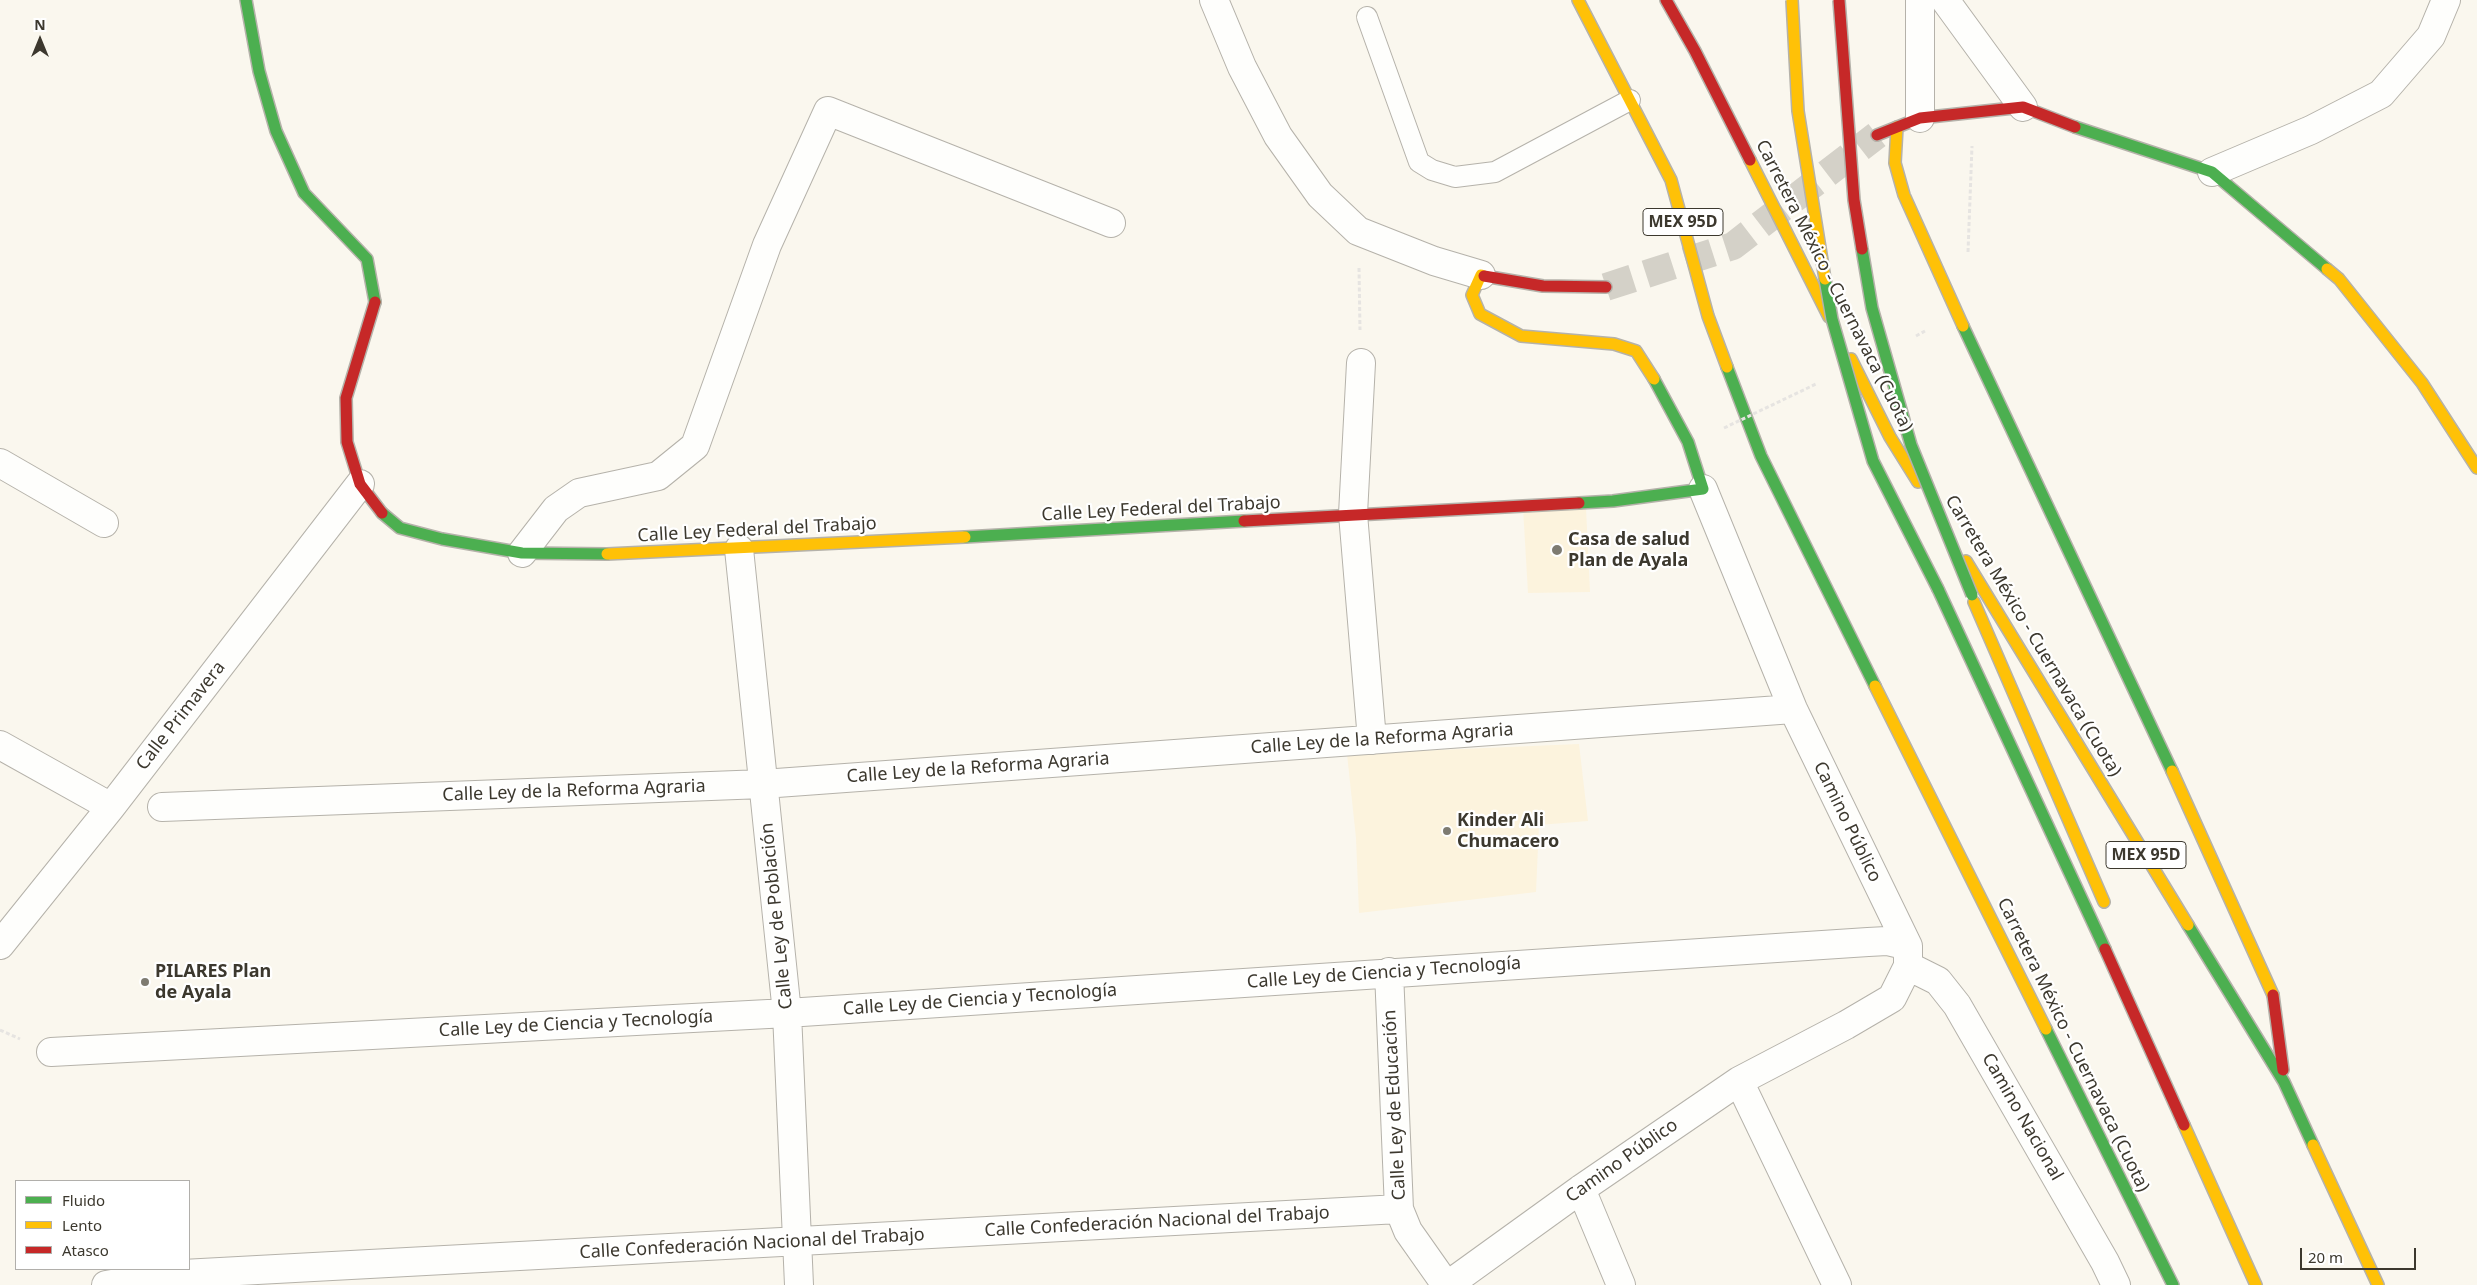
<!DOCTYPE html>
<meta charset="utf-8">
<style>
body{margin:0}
#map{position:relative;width:2477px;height:1285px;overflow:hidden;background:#faf7ee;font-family:"Noto Sans",sans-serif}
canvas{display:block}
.legend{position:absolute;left:15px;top:1180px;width:175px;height:90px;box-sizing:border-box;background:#fff;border:1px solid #b1afab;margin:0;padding:6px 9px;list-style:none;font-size:15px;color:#3c382e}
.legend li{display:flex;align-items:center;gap:10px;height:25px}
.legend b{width:25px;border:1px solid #b1afab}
.north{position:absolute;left:15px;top:15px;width:50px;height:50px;-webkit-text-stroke:4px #fff;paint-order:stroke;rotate:0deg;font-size:14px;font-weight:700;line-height:20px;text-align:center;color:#3c382e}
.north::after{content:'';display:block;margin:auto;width:18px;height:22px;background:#3c382e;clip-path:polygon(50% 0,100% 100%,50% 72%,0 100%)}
.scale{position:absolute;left:2300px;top:1248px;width:116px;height:22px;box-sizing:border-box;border:2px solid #3c382e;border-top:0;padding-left:6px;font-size:15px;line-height:18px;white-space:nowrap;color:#3c382e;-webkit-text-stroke:4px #fff;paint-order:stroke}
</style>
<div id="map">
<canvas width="2477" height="1285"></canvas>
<ul class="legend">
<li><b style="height:6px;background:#4caf50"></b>Fluido</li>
<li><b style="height:6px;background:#ffc107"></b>Lento</li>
<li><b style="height:6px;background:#c62828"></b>Atasco</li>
</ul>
<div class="north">N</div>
<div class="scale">20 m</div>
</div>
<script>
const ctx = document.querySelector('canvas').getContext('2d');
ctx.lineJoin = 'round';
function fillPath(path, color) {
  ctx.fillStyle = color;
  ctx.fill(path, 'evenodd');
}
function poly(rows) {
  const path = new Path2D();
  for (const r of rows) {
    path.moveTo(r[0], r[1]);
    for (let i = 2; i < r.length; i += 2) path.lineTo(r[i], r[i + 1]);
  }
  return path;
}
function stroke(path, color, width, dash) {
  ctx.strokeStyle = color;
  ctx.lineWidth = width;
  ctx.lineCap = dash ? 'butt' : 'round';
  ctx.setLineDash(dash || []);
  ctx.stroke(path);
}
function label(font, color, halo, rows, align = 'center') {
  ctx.font = font + ' "Noto Sans",sans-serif';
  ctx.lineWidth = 4.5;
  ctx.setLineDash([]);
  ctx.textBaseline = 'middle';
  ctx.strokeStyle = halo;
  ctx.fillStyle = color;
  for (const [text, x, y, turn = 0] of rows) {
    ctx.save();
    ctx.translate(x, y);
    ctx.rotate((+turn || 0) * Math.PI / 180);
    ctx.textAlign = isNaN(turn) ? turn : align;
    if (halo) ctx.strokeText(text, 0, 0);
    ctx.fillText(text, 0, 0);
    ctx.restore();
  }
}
fillPath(poly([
 [1523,508,1586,508,1590,592,1528,593],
 [1579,744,1588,821,1539,825,1536,892,1359,913,1356,838,1347,754]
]), '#fcf3dd');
stroke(poly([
 [1606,287,1733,246,1877,135]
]), '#d4d1c8', 28, [28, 14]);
const lane = poly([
 [1367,17,1419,162,1432,170,1455,177,1495,172,1630,100]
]);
const street = poly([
 [1214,0,1242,67,1278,136,1320,195,1358,231,1434,261,1481,275],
 [1945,0,2023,107],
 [1920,118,1920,0],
 [2212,172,2311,130,2381,94,2431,36,2446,0],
 [1361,363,1353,514,1372,740],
 [0,463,104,523],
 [739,549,787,1013,799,1285],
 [522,553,556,509,579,493,658,476,695,446,767,245,828,111,1111,223],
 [0,745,111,807],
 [162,807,763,784,1793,709],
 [0,945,111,807,360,484],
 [1908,966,1938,981,1957,1005,2105,1262,2116,1285],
 [1389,972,1399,1209,1408,1231,1446,1285],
 [51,1052,787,1013,1868,942,1887,941,1908,946],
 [1739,1081,1837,1285],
 [1581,1189,1621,1285],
 [106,1285,164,1275,1399,1209],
 [1448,1285,1581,1189,1739,1081,1846,1025,1892,998,1908,966,1908,946,1793,709,1703,489]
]);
const fast = poly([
 [246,0,259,71,276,131,304,193,367,259,375,302],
 [2075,127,2212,172,2327,269],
 [1963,326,2172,771],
 [1727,367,1761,456,1875,686],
 [1579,503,1613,501,1703,489,1688,442,1654,379],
 [382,513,400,528,442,539,522,553,607,554],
 [965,537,1244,521],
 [1938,589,2105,949],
 [2188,925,2284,1082,2313,1145],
 [2046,1029,2173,1285]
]);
const slow = poly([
 [1578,0,1671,180,1708,316,1727,367],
 [1897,127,1895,163,1904,195,1963,326],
 [1750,160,1829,317],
 [2327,269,2339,279,2422,383,2477,468],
 [1484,276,1481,275,1472,295,1480,314,1521,336,1614,344,1636,351,1654,379],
 [1851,359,1890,437,1918,482],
 [607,554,965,537],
 [1966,561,2188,925],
 [1974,602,2104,902],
 [1875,686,2046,1029],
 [2172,771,2273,995],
 [2184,1125,2256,1285],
 [2313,1145,2378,1285]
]);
const jam = poly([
 [1666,0,1695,51,1750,160],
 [1877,135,1920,118,2023,107,2075,127],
 [1484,276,1543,286,1606,287],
 [375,302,346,398,347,442,360,484,382,513],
 [1244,521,1579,503],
 [2105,949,2184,1125],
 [2273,995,2283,1070]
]);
stroke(lane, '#b5b2aa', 22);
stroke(street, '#b5b2aa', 30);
stroke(fast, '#b5b2aa', 14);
stroke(slow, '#b5b2aa', 14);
stroke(jam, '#b5b2aa', 14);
stroke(poly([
 [1968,252,1972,146],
 [1359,268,1360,330],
 [0,1030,20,1039]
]), '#e6e4e1', 3, [4, 2.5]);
stroke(lane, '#fefefc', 20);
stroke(street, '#fefefc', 28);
stroke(fast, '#4caf50', 11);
stroke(slow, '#ffc107', 11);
stroke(jam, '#c62828', 11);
const fastBridge = poly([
 [1862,249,1872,308,1911,445,1972,595],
 [1825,279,1832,319,1873,461,1938,589]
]);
const slowBridge = poly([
 [1792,0,1798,111,1825,279]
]);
const jamBridge = poly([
 [1839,0,1854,200,1862,249]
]);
stroke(fastBridge, '#b5b2aa', 14, []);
stroke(slowBridge, '#b5b2aa', 14, []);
stroke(jamBridge, '#b5b2aa', 14, []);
stroke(poly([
 [1916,336,1925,331],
 [1724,428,1816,384]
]), '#e6e4e1', 3, [4, 2.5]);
stroke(fastBridge, '#4caf50', 11);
stroke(slowBridge, '#ffc107', 11);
stroke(jamBridge, '#c62828', 11);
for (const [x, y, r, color] of [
 [1557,550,6,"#7e7b71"],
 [1447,831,5,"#7e7b71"],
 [145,982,5,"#7e7b71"]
]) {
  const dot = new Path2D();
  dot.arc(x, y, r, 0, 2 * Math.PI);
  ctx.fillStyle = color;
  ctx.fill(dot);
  stroke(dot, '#fff', 2);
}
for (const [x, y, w] of [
 [1683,222,80],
 [2146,855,80]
]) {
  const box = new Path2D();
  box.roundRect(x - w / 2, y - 13.5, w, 27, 4);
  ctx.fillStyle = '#fff';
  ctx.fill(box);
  stroke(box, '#3c382e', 1);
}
label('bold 16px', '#3c382e', null, [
 ["MEX 95D",1683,222],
 ["MEX 95D",2146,855]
]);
label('18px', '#3c382e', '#fff', [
 ["Carretera México - Cuernavaca (Cuota)",1834,286,63],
 ["Calle Ley Federal del Trabajo",1161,509,-3],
 ["Calle Ley Federal del Trabajo",757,530,-3],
 ["Carretera México - Cuernavaca (Cuota)",2033,636,59],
 ["Calle Primavera",181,716,-52],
 ["Calle Ley de la Reforma Agraria",1382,739,-4],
 ["Calle Ley de la Reforma Agraria",978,768,-4],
 ["Calle Ley de la Reforma Agraria",574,791,-2],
 ["Camino Público",1847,822,64],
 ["Calle Ley de Población",777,916,-96],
 ["Calle Ley de Ciencia y Tecnología",1384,973,-4],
 ["Calle Ley de Ciencia y Tecnología",980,1000,-4],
 ["Calle Ley de Ciencia y Tecnología",576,1024,-3],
 ["Carretera México - Cuernavaca (Cuota)",2073,1045,64],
 ["Calle Ley de Educación",1395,1105,-93],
 ["Camino Nacional",2022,1117,60],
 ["Camino Público",1622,1161,-35],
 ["Calle Confederación Nacional del Trabajo",1157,1222,-3],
 ["Calle Confederación Nacional del Trabajo",752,1244,-3]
]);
label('bold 18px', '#3c382e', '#fff', [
 ["Casa de salud",1568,540],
 ["Plan de Ayala",1568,561],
 ["Kinder Ali",1457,821],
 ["Chumacero",1457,842],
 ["PILARES Plan",155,972],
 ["de Ayala",155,993]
], 'left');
</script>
